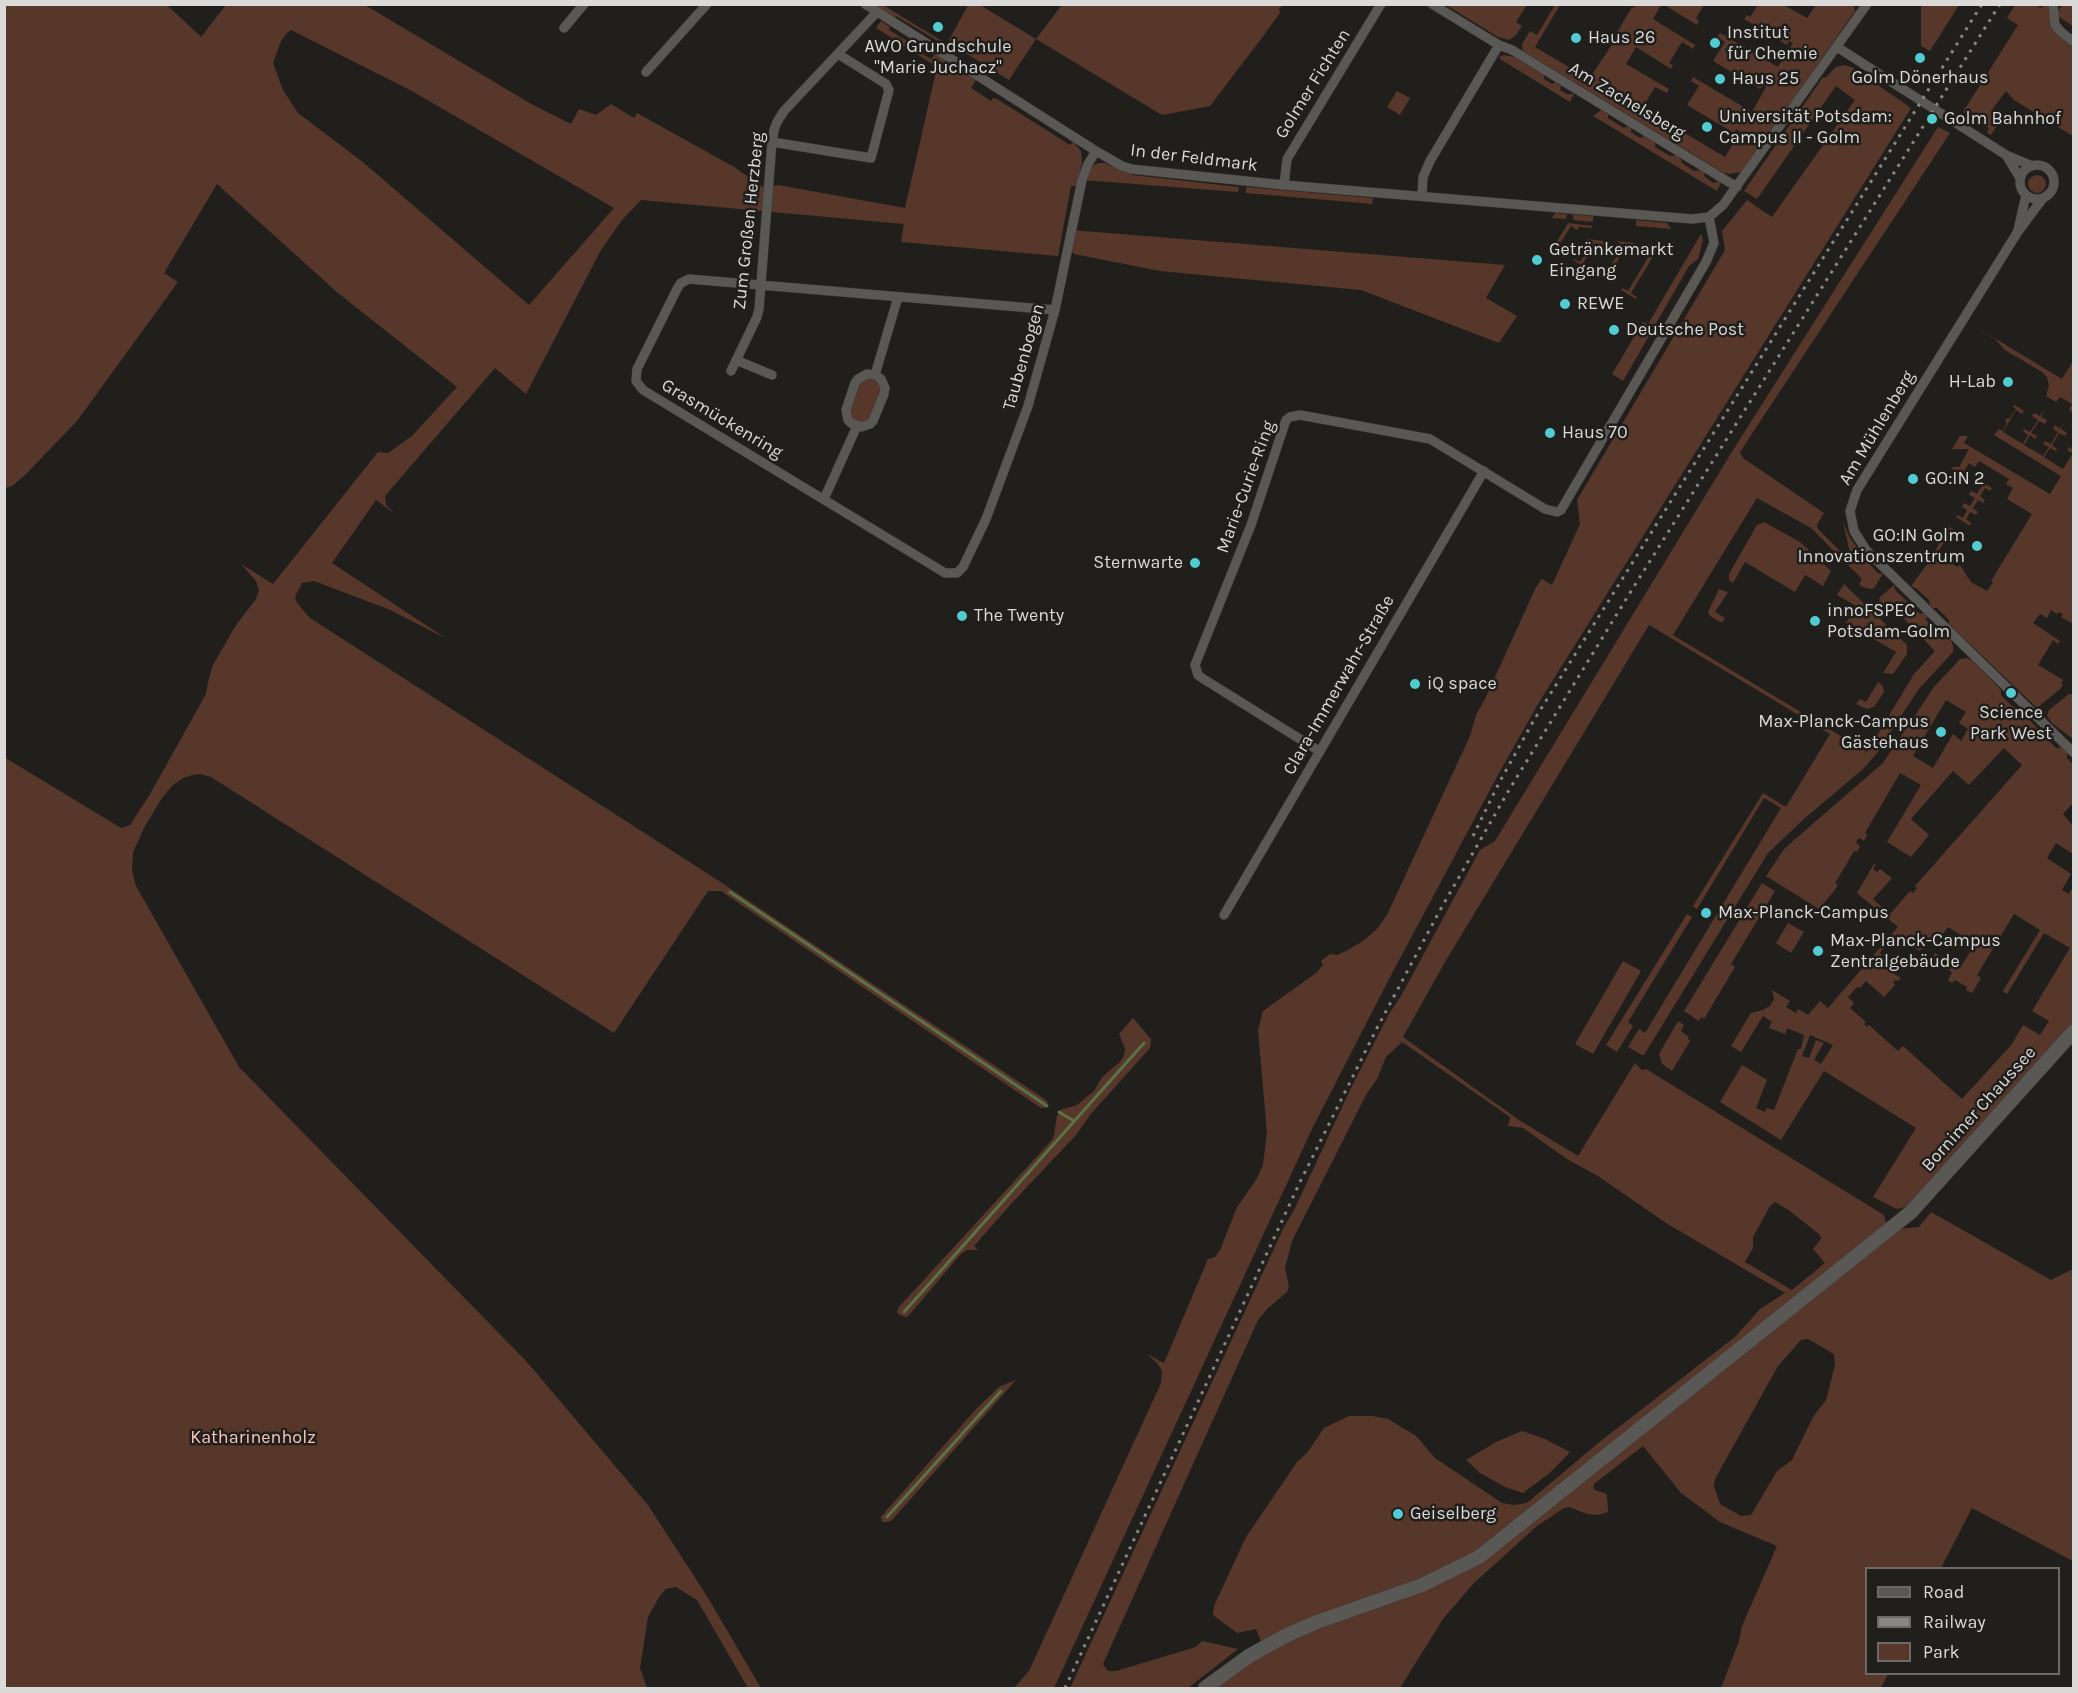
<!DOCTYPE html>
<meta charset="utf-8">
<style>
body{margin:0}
#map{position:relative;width:2078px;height:1693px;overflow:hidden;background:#201f1c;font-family:Karla,sans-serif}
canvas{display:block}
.frame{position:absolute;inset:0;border:6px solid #dbdad8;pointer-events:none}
.legend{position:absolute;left:1865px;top:1567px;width:195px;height:108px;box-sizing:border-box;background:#201f1c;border:2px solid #6b6a67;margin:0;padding:8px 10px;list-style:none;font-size:18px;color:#dbdad8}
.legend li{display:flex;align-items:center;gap:12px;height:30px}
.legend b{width:30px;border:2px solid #6b6a67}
</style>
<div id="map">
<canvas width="2078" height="1693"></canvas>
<div class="frame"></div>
<ul class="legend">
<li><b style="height:8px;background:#5a5855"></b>Road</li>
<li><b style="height:8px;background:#888784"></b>Railway</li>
<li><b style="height:16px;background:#58372b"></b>Park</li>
</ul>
</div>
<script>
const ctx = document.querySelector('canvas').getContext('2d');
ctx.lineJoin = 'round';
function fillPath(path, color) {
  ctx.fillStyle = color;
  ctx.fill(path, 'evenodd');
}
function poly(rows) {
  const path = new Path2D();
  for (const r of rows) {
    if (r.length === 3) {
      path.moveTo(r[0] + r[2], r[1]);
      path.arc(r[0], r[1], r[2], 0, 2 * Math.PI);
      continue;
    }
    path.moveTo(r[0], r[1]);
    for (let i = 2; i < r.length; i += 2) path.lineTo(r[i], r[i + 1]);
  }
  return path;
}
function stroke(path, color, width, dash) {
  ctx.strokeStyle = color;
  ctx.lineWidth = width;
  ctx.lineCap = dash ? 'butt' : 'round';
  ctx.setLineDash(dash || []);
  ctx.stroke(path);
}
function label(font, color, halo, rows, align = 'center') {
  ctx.font = font + ' Karla,sans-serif';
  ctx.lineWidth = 5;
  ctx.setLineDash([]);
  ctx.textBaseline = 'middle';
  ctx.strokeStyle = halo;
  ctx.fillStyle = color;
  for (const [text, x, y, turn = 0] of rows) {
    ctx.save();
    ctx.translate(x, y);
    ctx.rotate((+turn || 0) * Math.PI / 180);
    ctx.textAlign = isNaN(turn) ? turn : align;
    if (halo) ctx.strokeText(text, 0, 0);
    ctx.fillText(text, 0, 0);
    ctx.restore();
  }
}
fillPath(poly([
 [5,5,167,5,201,37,226,5,365,5,533,105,571,124,579,109,596,115,611,104,634,118,637,113,734,167,763,187,778,185,905,208,937,67,876,28,881,21,890,27,889,30,920,49,919,52,931,59,935,54,976,80,971,88,991,101,993,98,997,99,1070,145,1073,142,1081,151,1082,163,1076,186,1071,186,1058,256,901,242,904,224,641,200,622,220,601,250,526,394,495,368,385,496,386,505,395,514,376,500,332,563,447,639,388,609,314,581,302,583,295,597,297,603,310,618,716,879,1046,1100,1048,1103,1045,1108,1041,1108,721,891,708,891,614,1033,211,777,201,774,193,775,183,778,173,785,162,798,145,826,133,852,132,870,136,886,239,1067,527,1362,648,1505,705,1593,761,1688,748,1688,697,1600,676,1587,666,1589,659,1597,648,1617,640,1668,647,1688,5,1688,4,757,121,828,130,825,150,794,206,694,208,682,213,665,236,625,256,599,259,590,256,581,241,564,273,584,378,452,388,453,412,436,457,387,338,293,217,184,164,273,178,282,77,421,25,475,12,486,5,488],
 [291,30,410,90,614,208,529,305,364,163,298,113,283,90,273,63,281,41,286,34],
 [871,5,883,5,947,44,968,5,980,5,1036,39,1062,5,1283,5,1279,9,1280,13,1261,39,1210,106,1162,115,1036,39,1009,80,954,46,949,53,939,47,941,43,896,16,894,19],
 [1446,5,1446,4,1527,5,1516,22,1522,26,1516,35,1509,40,1498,37],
 [1555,5,1560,5,1535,47,1589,79,1613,43,1616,37,1615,36,1632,7,1634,8,1636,5,1661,5,1653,19,1695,45,1693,49,1682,42,1669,63,1673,65,1671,69,1636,47,1626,64,1669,89,1667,93,1655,87,1643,107,1642,111,1647,114,1649,112,1725,157,1740,132,1736,129,1734,133,1687,105,1699,86,1691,81,1693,77,1752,112,1766,87,1763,85,1760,89,1713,61,1725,42,1717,37,1720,33,1778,67,1793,43,1789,41,1787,45,1744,19,1747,15,1750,17,1758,5,1784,5,1807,18,1816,5,1854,5,1855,11,1744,169,1741,172,1730,174,1724,173,1523,51,1522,44,1530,31,1537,35],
 [1666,5,1666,4,1704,5,1696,18,1699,21,1697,25,1666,6],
 [1921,5,1959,5,1930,51,1921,46],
 [2015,5,2035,5,2041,8,2044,5,2053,5,2053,16,2073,42,2073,136,2014,100,2006,91,1993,108,1997,126,1991,135,1987,133,1989,128,1963,112,2018,25,2007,18],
 [2062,5,2073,5,2073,26,2056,15],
 [1504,55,1514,57,1544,75,1544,79,1552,84,1555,82,1561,86,1560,90,1567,94,1574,94,1570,102,1500,59,1499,57],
 [1845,65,1853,68,1911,108,1538,704,1499,773,1389,979,1312,1129,1054,1688,1014,1688,1029,1671,1161,1383,1162,1371,1157,1363,1147,1354,1164,1363,1208,1259,1215,1257,1220,1250,1237,1207,1256,1180,1263,1165,1267,1133,1258,1030,1263,1011,1316,973,1323,965,1321,961,1330,954,1337,955,1346,951,1363,941,1377,929,1387,915,1470,736,1476,715,1485,699,1536,587,1542,579,1552,585,1580,524,1577,500,1725,250,1722,231,1747,200,1772,217,1855,100,1836,86,1757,199,1744,191,1823,77,1825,78,1836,67],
 [1397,91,1410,98,1400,115,1387,107],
 [1601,110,1608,114,1608,118,1624,128,1628,126,1631,128,1631,132,1640,138,1644,136,1655,142,1655,147,1670,156,1676,155,1680,157,1682,163,1694,171,1700,170,1704,172,1705,177,1713,183,1718,181,1721,183,1717,191,1593,116],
 [1938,127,1950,133,1740,452,1743,458,1824,513,1817,525,1818,529,1845,556,1850,553,1843,522,1850,538,1859,550,1859,554,1878,573,1883,574,1874,588,1871,589,1862,587,1859,584,1862,579,1811,528,1757,498,1673,635,1867,752,1914,674,1935,651,1889,603,1883,609,1879,603,1880,597,1894,585,1895,590,1920,614,1923,613,1927,616,1926,620,1940,633,1944,633,1951,640,1953,646,1953,652,1918,690,1878,752,1863,769,1805,818,1768,853,1644,1055,1642,1055,1628,1047,1639,1029,1645,1033,1781,808,1764,798,1697,909,1693,906,1763,793,1786,807,1830,734,1649,625,1445,962,1403,1037,1519,1120,1578,1156,1635,1063,1642,1070,1646,1069,1884,1215,1886,1224,1897,1229,1919,1227,1931,1212,2051,1280,2073,1269,2073,1561,1972,1508,1941,1568,1866,1568,1866,1674,1888,1674,1881,1688,1721,1688,1739,1641,1742,1626,1777,1546,1720,1522,1681,1493,1643,1446,1595,1483,1593,1487,1595,1490,1607,1494,1608,1512,1598,1515,1587,1514,1569,1507,1564,1508,1537,1526,1473,1584,1443,1619,1400,1688,1215,1688,1265,1652,1256,1629,1237,1633,1213,1615,1214,1606,1246,1537,1297,1462,1307,1453,1324,1428,1349,1416,1373,1416,1388,1419,1416,1436,1435,1458,1502,1503,1514,1505,1527,1503,1597,1444,1735,1337,1760,1309,1785,1293,1666,1223,1598,1176,1567,1159,1523,1128,1508,1126,1510,1118,1507,1115,1402,1042,1386,1057,1377,1079,1367,1093,1292,1241,1285,1268,1289,1286,1287,1292,1267,1309,1258,1320,1103,1664,1108,1671,1116,1671,1196,1647,1202,1641,1238,1649,1188,1688,1070,1688,1284,1227,1295,1208,1351,1088,1389,1014,1401,996,1480,850,1495,841,1733,450],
 [1775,1202,1790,1211,1820,1235,1821,1239,1813,1249,1825,1263,1792,1290,1745,1262,1753,1248,1753,1237,1770,1206],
 [1808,1339,1834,1354,1835,1365,1826,1400,1813,1417,1792,1460,1777,1471,1751,1515,1741,1516,1720,1504,1714,1486,1715,1479,1778,1366,1801,1340],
 [1099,163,1105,163,1133,175,1239,187,1238,192,1083,180,1091,166],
 [2037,184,9],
 [1246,187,1373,198,1372,204,1246,193],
 [1555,213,1593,216,1593,222,1573,220,1573,215,1567,214,1566,219,1552,218],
 [1636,220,1667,223,1671,229,1636,226],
 [1568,223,1592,226,1592,228,1579,227,1577,230,1571,226,1557,248,1564,252,1563,254,1553,248],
 [1071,230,1505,265,1486,298,1517,316,1499,343,1361,290,1160,271,1074,254,1068,246],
 [1701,234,1703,240,1698,259,1689,266,1623,381,1612,374,1643,322,1648,324],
 [1586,239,1604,241,1605,242,1603,246,1596,243,1583,263,1588,267,1587,269,1573,260,1574,259,1580,262,1592,243],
 [1617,241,1635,243,1635,246,1634,248,1628,244,1607,278,1613,282,1612,283,1597,275,1598,273,1604,276,1623,246],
 [1648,244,1665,246,1666,248,1664,252,1658,248,1631,293,1637,297,1636,299,1621,290,1622,288,1628,291,1653,249,1647,245],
 [1973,325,2062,379,2073,361,2072,412,2069,410,2072,404,2060,397,2056,402,2046,396,2049,385,2047,377,2042,372,2005,350,1995,339],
 [868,378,876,381,881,389,871,419,862,423,853,420,849,406,859,382],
 [2015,405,2024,411,2022,414,2016,410,2003,432,2023,444,2028,435,2023,431,2024,429,2030,432,2038,420,2032,416,2034,413,2040,416,2044,410,2041,417,2047,420,2045,424,2039,421,2031,433,2037,436,2035,439,2030,435,2024,445,2043,456,2049,447,2043,444,2045,441,2051,444,2058,432,2053,429,2055,425,2060,429,2066,420,2061,429,2067,433,2065,436,2059,433,2052,445,2057,449,2056,451,2050,448,2044,457,2063,469,2073,453,2067,450,2069,447,2073,450,2073,624,2061,617,2063,614,2059,612,2057,614,2051,610,2047,618,2040,614,2033,623,2060,641,2058,644,2053,640,2038,665,2063,680,2061,683,2063,685,2060,689,2037,708,1949,624,1949,620,1937,608,1933,608,1930,605,1929,600,1917,589,1911,586,1928,563,1949,527,1964,536,1962,540,1950,533,1936,555,1957,567,1960,565,1971,582,1987,591,1993,582,1991,581,2032,514,2007,499,2013,488,2006,484,2009,479,1979,461,1975,467,1969,463,1955,487,1950,481,1955,472,1951,467,1959,467,1969,449,1952,449,1960,436,1968,436,1964,443,2050,494,2061,476,1994,435,1999,429,2003,431,2007,423,2005,421,2007,418,2009,419,2016,409,2013,407],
 [1978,480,1992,488,1990,491,1985,488,1980,496,1985,500,1983,503,1978,500,1973,508,1978,512,1976,515,1970,512,1966,519,1971,523,1970,526,1956,517,1957,515,1963,518,1967,510,1962,507,1964,503,1970,506,1975,498,1969,495,1971,491,1977,494,1982,486,1976,483],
 [1764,522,1800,542,1831,571,1823,586,1805,575,1795,592,1745,562,1733,583,1729,580,1729,574,1757,525],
 [1844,584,1907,645,1907,654,1893,674,1883,673,1896,652,1846,623,1856,606,1837,595],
 [1719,589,1728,592,1715,612,1725,618,1722,623,1710,616,1708,612],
 [1967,658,1973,661,2001,690,2001,695,2012,706,2017,707,2056,748,2062,747,2067,752,2067,758,2073,764,2073,803,2063,814,2073,826,2073,854,2056,843,2047,858,2071,874,2062,890,2069,894,2073,886,2073,1024,1906,1207,1897,1209,1873,1197,1916,1128,1824,1071,1781,1140,1720,1102,1742,1065,1767,1080,1756,1108,1765,1112,1767,1108,1774,1110,1798,1049,1801,1049,1804,1035,1787,1028,1785,1034,1769,1028,1772,1022,1763,1016,1741,1052,1731,1046,1751,1013,1763,1010,1770,1006,1774,999,1772,990,1790,1001,1786,1007,1796,1013,1798,1009,1808,1015,1820,1001,1828,1008,1898,927,1857,893,1874,864,1876,865,1873,869,1877,872,1880,869,1892,878,1873,899,1890,914,1910,891,1913,893,1917,888,1915,886,2022,765,2004,748,1969,785,1953,771,1911,819,1929,835,1911,857,1887,842,1921,785,1900,773,1865,833,1867,835,1864,841,1859,838,1856,842,1860,847,1857,852,1854,851,1843,870,1835,883,1838,885,1834,891,1819,909,1766,876,1785,848,1883,763,1934,687,1960,659],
 [1946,700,1966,712,1959,723,1968,729,1961,741,1953,734,1933,768,1913,756],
 [2014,914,2040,930,2003,991,2007,994,2044,933,2070,948,2032,1011,2049,1021,2040,1035,2023,1025,2012,1044,1962,1099,1903,1046,1898,1051,1869,1025,1867,1027,1864,1024,1866,1022,1850,1008,1854,1003,1848,997,1857,987,1860,988,1866,981,1884,997,1895,985,1893,983,1895,980,1898,981,1901,978,1877,964,1882,955,1880,953,1887,942,1894,946,1899,938,1920,951,1923,946,1916,941,1921,937,1932,944,1939,933,1942,935,1948,927,1975,944,1960,968,1935,953,1931,959,1952,972,1948,980,1952,983,1955,980,1967,987,1966,990,1972,993,1981,978,1977,975],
 [1810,1035,1833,1045,1821,1064,1814,1060,1824,1043,1816,1040,1809,1058,1802,1056],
 [1878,682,1883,686,1884,692,1874,707,1867,709,1856,704,1860,699,1866,702],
 [2069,694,2073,694,2073,739,2052,723,2047,716,2049,710],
 [1762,883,1775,891,1731,964,1735,967,1732,972,1704,1019,1701,1017,1699,1021,1684,1011],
 [1687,914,1692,917,1628,1022,1633,1026,1617,1052,1606,1045],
 [1788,923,1804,932,1791,953,1776,943],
 [1623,961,1641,971,1593,1054,1575,1044],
 [1133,1018,1151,1039,1150,1048,1090,1115,1076,1135,1011,1204,974,1246,978,1250,967,1250,960,1255,910,1314,906,1317,899,1315,897,1312,899,1307,1052,1140,1054,1135,1057,1116,1060,1110,1077,1105,1094,1091,1102,1077,1120,1062,1124,1055,1125,1049,1119,1034],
 [1678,1021,1684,1025,1681,1031,1689,1037,1688,1039,1690,1041,1672,1071,1662,1064,1659,1054],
 [1016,1380,892,1520,888,1522,882,1522,881,1517,886,1511,977,1408,999,1387],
 [1522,1431,1545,1439,1570,1452,1551,1472,1523,1493,1505,1487,1480,1473,1466,1460,1496,1442]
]), '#58372b');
stroke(poly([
 [730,892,1047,1106],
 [1059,1112,1074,1121],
 [904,1312,1144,1043],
 [887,1517,1001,1391]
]), '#5b7247', 3);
const street = poly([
 [865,4,1096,151,1122,166,1131,169,1284,185,1692,219,1709,217,1723,205,1867,4],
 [1432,4,1499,45,1512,50,1737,187],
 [2053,4,2055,25,2061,32,2074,42],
 [564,28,584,4],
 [1837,47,2006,155,2032,166],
 [646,72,707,4],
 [772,142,871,158,889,90,886,84,838,54],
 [2006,155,2020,178],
 [2037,182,17],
 [1284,185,1287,159,1381,4],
 [1422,196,1423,177,1430,161,1499,45],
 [2043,198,2017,233,1857,490,1850,511,1854,531,1866,550,2074,753],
 [2018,230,2026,195],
 [1055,310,689,279,681,283,678,287,637,369,636,381,643,390,945,573,957,573,963,567,986,519,1028,406,1055,310,1082,180,1088,164,1096,151],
 [736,360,772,375],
 [731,371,757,317,759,309,772,142,774,130,777,122,784,111,877,12],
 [867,374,875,375,881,379,885,388,884,394,873,421,870,424,861,427,851,423,848,420,846,410,855,383,858,379,867,374],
 [875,375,898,297],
 [824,499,857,426],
 [1319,751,1202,678,1198,675,1195,665,1251,525,1286,420,1290,417,1300,415,1430,439,1545,509,1557,512,1561,510,1706,262,1714,243,1709,217],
 [1224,915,1484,471]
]);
const secondary = poly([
 [1205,1688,1249,1656,1287,1635,1317,1622,1422,1585,1479,1557,1911,1212,2074,1031]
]);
stroke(street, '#3c3b38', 10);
stroke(secondary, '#3c3b38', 15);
stroke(street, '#5a5855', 9);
stroke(secondary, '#5a5855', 14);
stroke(poly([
 [1473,836,1499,783,1534,720,1982,4],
 [1065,1688,1300,1182,1377,1028,1439,912,1509,790,1628,596,2000,4]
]), '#888784', 3, [3, 6]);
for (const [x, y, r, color] of [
 [938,27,6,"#51ccd3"],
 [1576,38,6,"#51ccd3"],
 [1715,43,6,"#51ccd3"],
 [1920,58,6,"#51ccd3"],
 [1720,79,6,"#51ccd3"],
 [1932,119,6,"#51ccd3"],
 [1707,127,6,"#51ccd3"],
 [1537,260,6,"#51ccd3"],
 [1565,304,6,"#51ccd3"],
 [1614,330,6,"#51ccd3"],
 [2008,382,6,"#51ccd3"],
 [1550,433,6,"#51ccd3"],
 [1913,479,6,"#51ccd3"],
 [1977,546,6,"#51ccd3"],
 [1195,563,6,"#51ccd3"],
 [962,616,6,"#51ccd3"],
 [1815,621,6,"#51ccd3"],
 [1415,684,6,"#51ccd3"],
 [2011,693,6,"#51ccd3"],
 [1941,732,6,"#51ccd3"],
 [1706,913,6,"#51ccd3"],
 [1818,951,6,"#51ccd3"],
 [1398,1514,6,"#51ccd3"]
]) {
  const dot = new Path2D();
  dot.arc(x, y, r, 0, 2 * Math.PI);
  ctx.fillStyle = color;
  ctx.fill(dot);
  stroke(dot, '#201f1c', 2);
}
label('18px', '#dbdad8', '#201f1c', [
 ["Institut",1727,33],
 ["für Chemie",1727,54],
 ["Haus 26",1588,38],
 ["AWO Grundschule",938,47,"center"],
 ["\"Marie Juchacz\"",938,68,"center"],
 ["Golm Dönerhaus",1920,78,"center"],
 ["Haus 25",1732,79],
 ["Universität Potsdam:",1719,117],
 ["Campus II - Golm",1719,138],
 ["Golm Bahnhof",1944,119],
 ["Getränkemarkt",1549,250],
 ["Eingang",1549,271],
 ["REWE",1577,304],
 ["Deutsche Post",1626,330],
 ["H-Lab",1996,382,"right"],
 ["Haus 70",1562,433],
 ["GO:IN 2",1925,479],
 ["GO:IN Golm",1965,536,"right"],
 ["Innovationszentrum",1965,557,"right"],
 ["Sternwarte",1183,563,"right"],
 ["innoFSPEC",1827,611],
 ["Potsdam-Golm",1827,632],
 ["The Twenty",974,616],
 ["iQ space",1427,684],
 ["Science",2011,713,"center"],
 ["Park West",2011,734,"center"],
 ["Max-Planck-Campus",1929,722,"right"],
 ["Gästehaus",1929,743,"right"],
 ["Max-Planck-Campus",1718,913],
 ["Max-Planck-Campus",1830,941],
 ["Zentralgebäude",1830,962],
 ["Geiselberg",1410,1514]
], 'left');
label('18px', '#dbdad8', '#201f1c', [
 ["Golmer Fichten",1313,84,-58],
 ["Am Zachelsberg",1627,101,31],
 ["In der Feldmark",1194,158,7],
 ["Zum Großen Herzberg",749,221,-84],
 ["Taubenbogen",1024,357,-74],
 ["Grasmückenring",722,419,31],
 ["Am Mühlenberg",1877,428,-59],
 ["Marie-Curie-Ring",1246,487,-70],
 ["Clara-Immerwahr-Straße",1339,685,-60],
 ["Bornimer Chaussee",1979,1109,-48]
]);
label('18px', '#f9c8b8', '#201f1c', [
 ["Katharinenholz",253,1438]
]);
</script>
